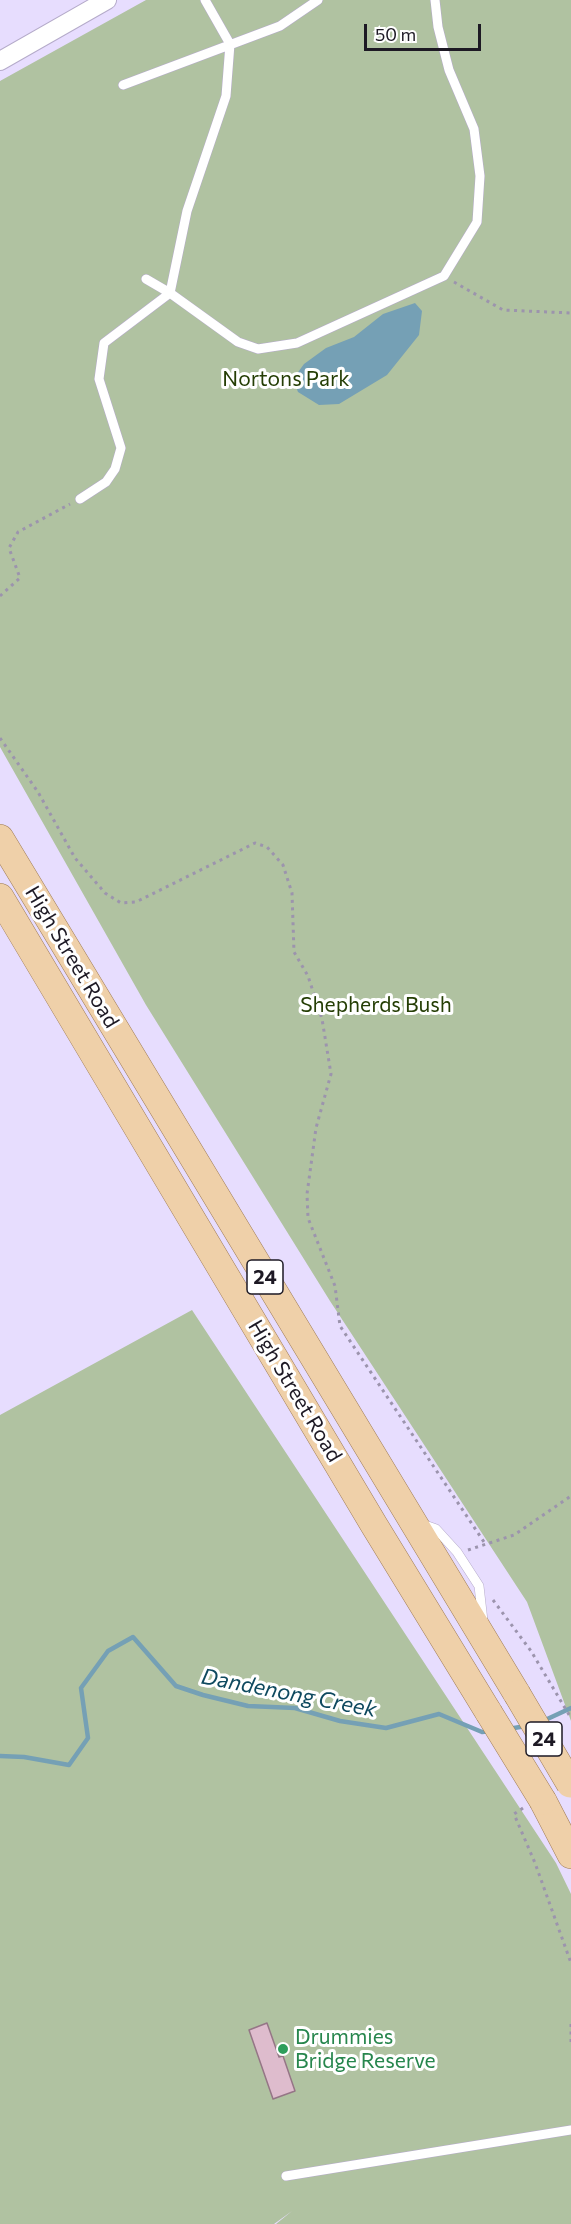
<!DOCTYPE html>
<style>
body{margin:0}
#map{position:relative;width:571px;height:2224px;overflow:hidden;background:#e7ddfe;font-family:Commissioner,sans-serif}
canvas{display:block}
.scale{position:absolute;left:364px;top:24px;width:117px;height:27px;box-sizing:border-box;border:3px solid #1d1924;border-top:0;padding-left:8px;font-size:18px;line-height:21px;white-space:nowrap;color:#1d1924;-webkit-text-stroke:4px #fff;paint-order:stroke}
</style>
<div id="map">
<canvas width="571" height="2224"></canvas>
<div class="scale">50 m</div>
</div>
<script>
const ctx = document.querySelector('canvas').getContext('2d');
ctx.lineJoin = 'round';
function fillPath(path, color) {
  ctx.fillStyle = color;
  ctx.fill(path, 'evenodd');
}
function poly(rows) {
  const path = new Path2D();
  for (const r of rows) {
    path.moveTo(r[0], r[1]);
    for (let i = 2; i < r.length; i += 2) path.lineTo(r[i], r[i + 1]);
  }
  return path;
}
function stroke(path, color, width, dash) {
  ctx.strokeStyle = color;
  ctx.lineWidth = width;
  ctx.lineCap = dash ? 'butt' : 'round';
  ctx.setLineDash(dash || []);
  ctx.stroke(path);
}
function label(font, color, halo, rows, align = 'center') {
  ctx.font = font + ' Commissioner,sans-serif';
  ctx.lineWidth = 6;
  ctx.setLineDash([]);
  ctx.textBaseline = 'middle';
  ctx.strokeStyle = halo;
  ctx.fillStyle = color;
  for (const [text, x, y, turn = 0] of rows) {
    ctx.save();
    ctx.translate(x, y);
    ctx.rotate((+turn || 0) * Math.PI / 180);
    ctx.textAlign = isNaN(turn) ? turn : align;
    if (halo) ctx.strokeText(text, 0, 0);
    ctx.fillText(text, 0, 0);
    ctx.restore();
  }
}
fillPath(poly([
 [146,0,571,0,571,1721,527,1602,330,1301,146,1005,0,747,0,81],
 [192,1310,556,1863,571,1894,571,2224,276,2224,292,2211,274,2224,0,2224,0,1415]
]), '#b0c2a1');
fillPath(poly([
 [415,303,422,311,419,335,387,375,339,404,319,405,298,392,293,379,304,364,326,348,354,337,383,314]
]), '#75a0b5');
stroke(poly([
 [543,1721,571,1708],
 [508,1729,526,1726],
 [0,1756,24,1757,69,1765,88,1738,81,1688,108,1651,133,1637,176,1686,203,1695,248,1706,295,1708,340,1721,386,1728,439,1714,482,1732,491,1731]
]), '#75a0b5', 4.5);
const building = poly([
 [267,2023,279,2057,283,2056,295,2091,273,2099,249,2030,267,2023]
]);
fillPath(building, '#debccd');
stroke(building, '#957686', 1.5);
const service = poly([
 [205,0,230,44,226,96,187,211,170,293,238,342,258,349,297,343,444,276,477,222,480,176,474,129,449,70,438,27,435,0],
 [123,85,280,26,318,0],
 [80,499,106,482,115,469,121,448,99,379,104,343,170,293,146,279],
 [422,1524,436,1529,457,1552,479,1586,483,1621],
 [286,2176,571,2130]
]);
const minor = poly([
 [0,61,107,0]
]);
const primary = poly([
 [0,838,517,1694],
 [0,897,374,1525,489,1713],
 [543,1801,571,1855]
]);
stroke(service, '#b5abca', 10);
stroke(minor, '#b5abca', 20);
stroke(primary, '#9f7c55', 28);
stroke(poly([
 [454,282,503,310,571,313],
 [0,596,20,578,9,548,18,532,70,504],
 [0,738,38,792,75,858,105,893,121,903,136,902,255,843,267,847,283,865,292,893,294,952,308,976,322,1019,331,1074,316,1128,307,1194,308,1218,335,1286,340,1326,486,1545],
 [468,1550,514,1535,571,1496],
 [493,1600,531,1651,571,1718],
 [523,1808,514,1814,535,1863,571,1963],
 [571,2024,571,2042]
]), '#9c94ad', 3, [3, 4.5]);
stroke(service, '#fff', 9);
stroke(minor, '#fff', 18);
stroke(primary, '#efd0a9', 27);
const primaryBridge = poly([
 [517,1694,570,1784],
 [489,1713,543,1801]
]);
stroke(primaryBridge, '#9f7c55', 28, []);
stroke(primaryBridge, '#efd0a9', 27);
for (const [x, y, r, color] of [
 [283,2049,6,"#2e9e5b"]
]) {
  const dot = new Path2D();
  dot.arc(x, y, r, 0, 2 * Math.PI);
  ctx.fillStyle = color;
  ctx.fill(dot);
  stroke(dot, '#fff', 2);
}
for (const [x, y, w] of [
 [265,1277,36],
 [544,1739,36]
]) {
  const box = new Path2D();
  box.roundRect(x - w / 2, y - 17, w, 34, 4.5);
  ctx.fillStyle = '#fff';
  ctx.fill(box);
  stroke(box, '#1d1924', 1.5);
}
label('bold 20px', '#1d1924', null, [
 ["24",265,1277],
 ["24",544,1739]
]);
label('21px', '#253e05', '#fff', [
 ["Nortons Park",286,379],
 ["Shepherds Bush",376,1005]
]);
label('21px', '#1d1924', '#fff', [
 ["High Street Road",72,957,59],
 ["High Street Road",295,1391,59]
]);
label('21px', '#27864d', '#fff', [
 ["Drummies",295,2037],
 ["Bridge Reserve",295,2061]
], 'left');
label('italic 22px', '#0e495f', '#fff', [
 ["Dandenong Creek",289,1693,11]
]);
</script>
